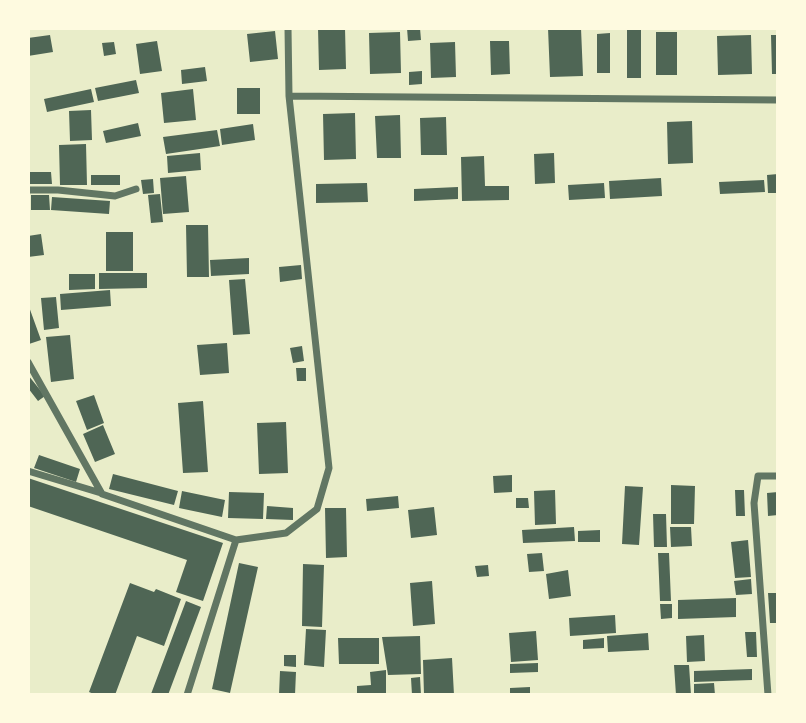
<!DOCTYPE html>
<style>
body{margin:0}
#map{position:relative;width:806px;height:723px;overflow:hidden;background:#e9edc9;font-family:Overpass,sans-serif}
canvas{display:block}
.frame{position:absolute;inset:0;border:30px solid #fefae0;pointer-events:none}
</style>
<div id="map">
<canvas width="806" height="723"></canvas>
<div class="frame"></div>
</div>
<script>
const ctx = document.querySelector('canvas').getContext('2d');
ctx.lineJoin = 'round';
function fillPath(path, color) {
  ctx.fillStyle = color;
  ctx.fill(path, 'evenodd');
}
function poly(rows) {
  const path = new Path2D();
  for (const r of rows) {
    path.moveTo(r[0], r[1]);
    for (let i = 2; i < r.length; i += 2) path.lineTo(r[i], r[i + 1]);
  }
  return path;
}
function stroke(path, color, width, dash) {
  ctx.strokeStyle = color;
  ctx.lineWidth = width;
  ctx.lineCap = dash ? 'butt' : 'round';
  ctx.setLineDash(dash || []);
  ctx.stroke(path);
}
fillPath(poly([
 [318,28,345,28,346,69,319,70],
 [407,28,420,28,421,40,408,41],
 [548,28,581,28,583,76,550,77],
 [627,28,641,28,641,78,627,78],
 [275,31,278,59,250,62,247,34],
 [400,32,401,73,370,74,369,33],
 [656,32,677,32,677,75,656,75],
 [610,33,610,73,597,73,597,34],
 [50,35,53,52,28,56,28,38],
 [751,35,752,74,718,75,717,36],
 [771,35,778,35,778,74,772,74],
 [157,41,162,71,140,74,136,44],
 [490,41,509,41,510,74,491,75],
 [114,42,116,54,104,56,102,43],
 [455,42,456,77,431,78,430,43],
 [205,67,207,81,182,84,181,70],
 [422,71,422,84,409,85,409,72],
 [136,80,139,93,98,101,95,88],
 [237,88,260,88,260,114,237,114],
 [91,89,94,102,47,112,44,99],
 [193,89,196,120,164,123,161,93],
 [91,110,92,140,70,141,69,111],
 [355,113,356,159,324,160,323,114],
 [400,115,401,158,377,158,375,116],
 [446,117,447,155,421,155,420,118],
 [692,121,693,163,668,164,667,122],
 [138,123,141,136,106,143,103,131],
 [253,124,255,140,222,145,220,129],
 [217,130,220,146,166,154,163,137],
 [86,144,87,185,60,185,59,145],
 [200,153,201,170,168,173,167,156],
 [554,153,555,183,535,184,534,154],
 [484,156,485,186,509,186,509,200,462,201,461,157],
 [28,172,51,172,52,184,28,184],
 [778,174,778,193,768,193,767,175],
 [91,175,120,175,120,185,91,185],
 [186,176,189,212,163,214,160,178],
 [661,178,662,196,610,199,609,181],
 [153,179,154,193,143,194,141,180],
 [764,180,765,192,720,194,719,182],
 [367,183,368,202,316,203,316,184],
 [604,183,605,198,569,200,568,185],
 [458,187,458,199,414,201,414,189],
 [160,194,163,222,151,223,148,195],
 [31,195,49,195,50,210,31,210],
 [52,197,110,201,109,214,51,210],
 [186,225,208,225,209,277,187,277],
 [106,232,133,232,133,271,106,271],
 [41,234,44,255,28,257,28,236],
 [249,258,249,274,211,276,210,260],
 [301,265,302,279,280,282,279,267],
 [99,273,147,273,147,288,99,289],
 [69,274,95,274,95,289,69,290],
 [245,279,250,334,233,335,229,280],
 [110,290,111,306,61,310,60,294],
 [56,297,59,328,44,330,41,298],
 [28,304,41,340,29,344,28,342],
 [70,335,74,379,51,382,46,337],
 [227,343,229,373,200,375,197,345],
 [302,346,304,361,293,363,290,348],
 [296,368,306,368,306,381,297,381],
 [28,375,45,396,38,401,28,388],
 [94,395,104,423,87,430,76,401],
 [203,401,208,472,183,473,178,403],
 [286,422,288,473,259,474,257,423],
 [103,425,115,454,95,462,83,434],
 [39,455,80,469,76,482,34,468],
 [113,474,178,491,174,505,109,489],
 [512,475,512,492,494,493,493,476],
 [28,478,223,543,203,601,176,592,187,560,28,506],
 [671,485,695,486,694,524,671,524],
 [625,486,643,487,639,545,622,544],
 [555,490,556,524,535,525,534,491],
 [735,490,744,490,745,516,736,516],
 [182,491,225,500,222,517,179,508],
 [229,492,264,493,263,519,228,518],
 [778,492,778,515,768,516,767,493],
 [398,496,399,508,367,511,366,499],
 [516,498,528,498,529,508,516,508],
 [267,506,293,508,293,520,266,519],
 [434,507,437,535,411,538,408,510],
 [325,508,346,508,347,557,326,558],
 [653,514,666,514,667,547,654,547],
 [574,527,575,541,523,543,522,530],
 [670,527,691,527,692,546,671,547],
 [600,530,600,542,578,542,578,531],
 [748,540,751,577,735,578,731,542],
 [542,553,544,571,529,572,527,554],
 [658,553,669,553,671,601,660,601],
 [239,563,258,567,230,693,212,689],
 [303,564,324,565,322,627,302,626],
 [488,565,489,576,477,577,475,566],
 [568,570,571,596,549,599,546,574],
 [751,579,752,594,736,595,734,581],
 [432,581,435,624,413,626,410,583],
 [130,583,154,592,156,589,181,599,164,646,137,636,115,695,96,695,89,692],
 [768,593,778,593,778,623,770,623],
 [736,598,736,617,678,619,678,600],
 [186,601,201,607,168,695,153,695,151,694],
 [660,604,672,604,672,618,661,619],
 [615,615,616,633,570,636,569,618],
 [306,629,326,630,324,667,304,665],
 [536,631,538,660,511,662,509,633],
 [745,632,756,632,757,657,747,657],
 [648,633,649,650,608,652,607,636],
 [704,635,705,661,687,662,686,636],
 [420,636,421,674,388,675,382,637],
 [338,638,379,638,379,664,339,664],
 [604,638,604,648,583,649,583,640],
 [284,655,296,655,296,667,284,666],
 [452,658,454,695,424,695,423,660],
 [538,663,538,672,510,673,510,664],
 [674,665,689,665,691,695,676,695],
 [752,669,752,680,694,682,694,671],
 [386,670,386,695,357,695,357,686,371,685,370,672],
 [280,671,296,672,295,695,279,695],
 [420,677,421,695,412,695,411,678],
 [714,683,715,695,694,695,694,684],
 [530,687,530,695,510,695,510,688]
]), '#4f6655');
stroke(poly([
 [289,96,778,100],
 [28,190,58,190,115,196,136,189],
 [28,362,102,494,236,540,187,695],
 [28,471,101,493],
 [236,540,286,533,317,509,329,468,289,96,288,28],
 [768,695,754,503,758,476,778,476]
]), '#617663', 7);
</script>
